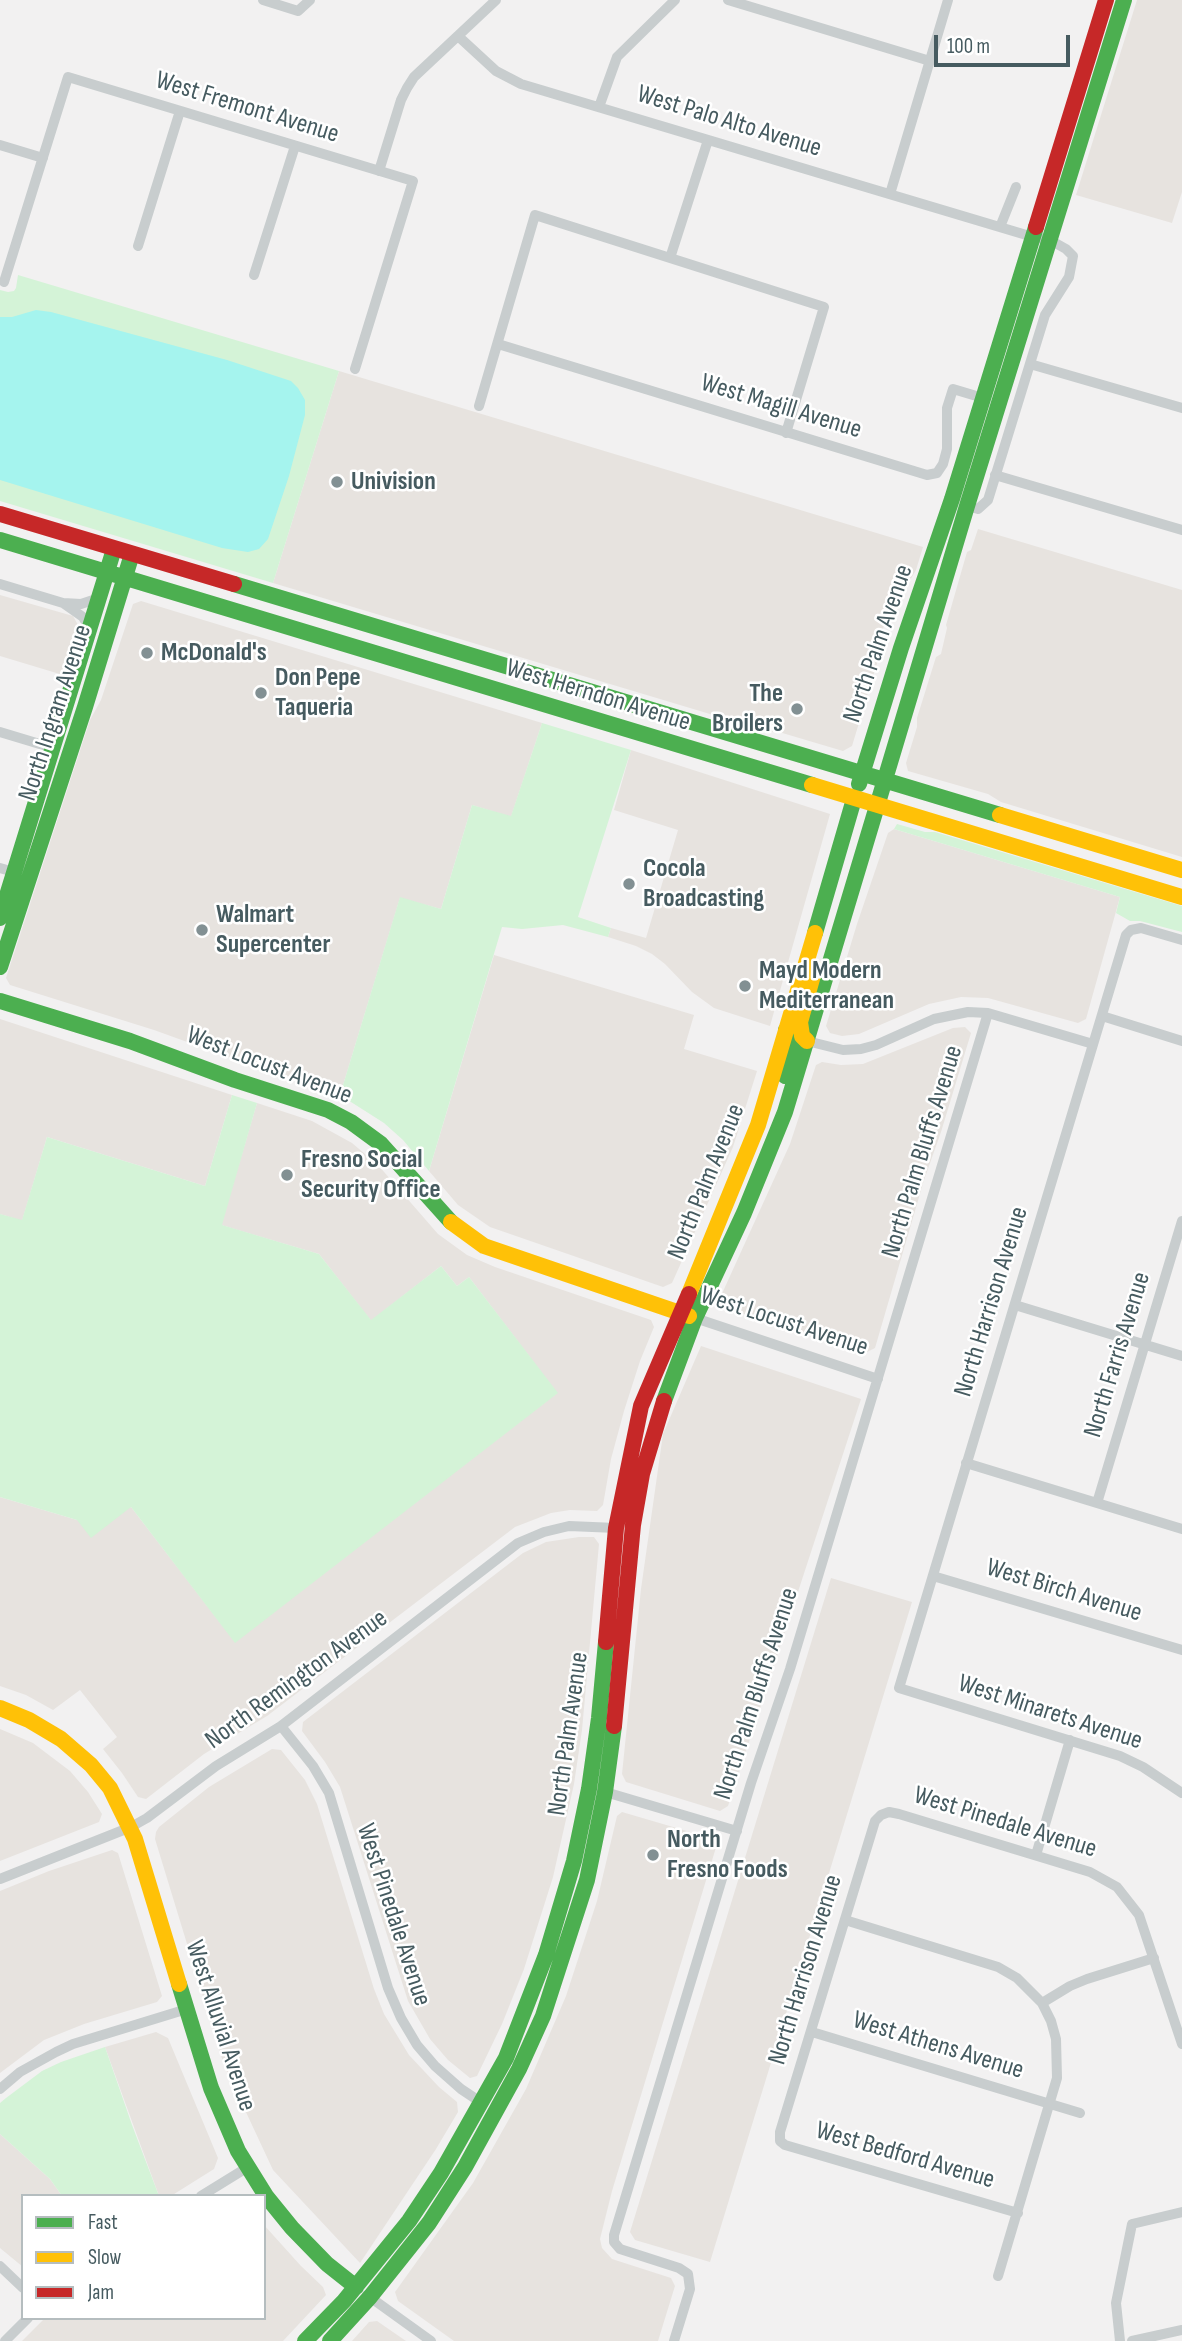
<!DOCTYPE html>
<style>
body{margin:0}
#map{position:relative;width:1182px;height:2341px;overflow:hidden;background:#f2f1f1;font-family:"Sofia Sans Condensed",sans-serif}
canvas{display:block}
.legend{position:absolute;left:21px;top:2194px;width:245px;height:126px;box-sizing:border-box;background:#fff;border:2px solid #b5bdbf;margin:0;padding:9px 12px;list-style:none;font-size:21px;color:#465b60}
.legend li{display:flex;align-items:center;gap:14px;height:35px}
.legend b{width:35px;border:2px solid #b5bdbf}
.scale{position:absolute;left:934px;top:35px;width:136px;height:32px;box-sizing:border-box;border:4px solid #465b60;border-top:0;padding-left:9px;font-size:21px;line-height:24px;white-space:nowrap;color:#465b60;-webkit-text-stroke:5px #fff;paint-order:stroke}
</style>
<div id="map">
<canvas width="1182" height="2341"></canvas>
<ul class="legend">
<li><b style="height:9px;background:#4caf50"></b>Fast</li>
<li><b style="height:9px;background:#ffc107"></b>Slow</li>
<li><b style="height:9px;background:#c62828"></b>Jam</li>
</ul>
<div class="scale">100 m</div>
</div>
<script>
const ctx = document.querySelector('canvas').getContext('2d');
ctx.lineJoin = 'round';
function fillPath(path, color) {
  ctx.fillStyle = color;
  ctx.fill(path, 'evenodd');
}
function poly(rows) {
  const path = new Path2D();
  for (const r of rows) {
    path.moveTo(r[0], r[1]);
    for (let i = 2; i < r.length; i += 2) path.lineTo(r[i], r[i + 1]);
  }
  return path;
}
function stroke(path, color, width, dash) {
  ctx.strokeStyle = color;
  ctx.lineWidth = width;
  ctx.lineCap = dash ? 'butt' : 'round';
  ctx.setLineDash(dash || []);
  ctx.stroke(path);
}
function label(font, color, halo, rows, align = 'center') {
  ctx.font = font + ' "Sofia Sans Condensed",sans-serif';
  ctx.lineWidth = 5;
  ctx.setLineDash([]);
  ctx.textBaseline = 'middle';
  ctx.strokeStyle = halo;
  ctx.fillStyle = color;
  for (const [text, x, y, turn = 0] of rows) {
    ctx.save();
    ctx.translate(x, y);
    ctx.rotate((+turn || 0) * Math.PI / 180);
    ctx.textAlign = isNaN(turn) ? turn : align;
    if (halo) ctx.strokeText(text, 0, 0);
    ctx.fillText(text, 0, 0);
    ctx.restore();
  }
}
fillPath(poly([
 [1137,0,1182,0,1182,192,1172,223,1076,195],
 [339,371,923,547,916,570,906,587,902,602,893,607,878,639,882,647,852,746,843,751,779,732,770,732,273,583],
 [978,529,1182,590,1182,857,1001,802,988,794,908,771,906,763,917,727,917,718,936,657,941,654,947,628,946,625,967,552,971,550],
 [0,595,73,616,78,625,63,675,0,656],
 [141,601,542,723,511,817,472,805,441,909,400,898,340,1095,310,1083,226,1056,154,1030,10,985,6,978,90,720,101,700,133,604],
 [631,750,830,814,770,1026,714,1008,692,992,665,964,652,954,636,946,608,937,611,928,646,938,678,830,614,810],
 [894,829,1120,897,1086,1019,1078,1023,988,998,961,997,929,1004,859,1034,842,1036,830,1033,826,1026,857,924,888,833],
 [494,955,694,1015,684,1049,757,1071,733,1147,672,1283,663,1287,490,1227,458,1205,429,1171],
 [0,1019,232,1095,205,1186,47,1137,22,1221,0,1214],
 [965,1027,971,1033,941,1132,924,1180,875,1348,863,1354,723,1307,720,1298,790,1144,816,1065,822,1062,841,1065,863,1064,953,1028],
 [257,1103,312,1121,352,1143,378,1165,438,1234,467,1255,495,1267,651,1320,654,1327,640,1361,624,1411,611,1459,603,1505,597,1511,570,1510,551,1513,515,1527,267,1716,204,1754,146,1799,138,1797,122,1773,103,1749,117,1737,80,1690,53,1710,26,1695,0,1686,0,1497,77,1520,131,1507,235,1642,557,1393,469,1277,457,1286,441,1266,371,1321,319,1254,221,1225],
 [701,1346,861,1399,728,1806,720,1811,626,1782,622,1774,641,1589,663,1434],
 [579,1537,594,1537,599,1544,582,1730,574,1784,553,1877,524,1969,502,2024,477,2076,470,2078,448,2060,430,2039,408,2001,340,1787,325,1762,302,1731,303,1722,523,1553,546,1542],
 [831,1578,912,1602,710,2262,635,2240,630,2232],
 [0,1729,33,1743,70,1771,88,1792,102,1814,99,1822,0,1861],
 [272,1749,281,1750,305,1780,317,1804,374,1989,384,2014,409,2055,439,2087,457,2102,458,2112,436,2149,360,2263,273,2170,224,2065,155,1839,156,1832,159,1827,209,1787],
 [622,1812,714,1839,717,1844,612,2191,600,2239,602,2248,612,2259,671,2278,675,2286,658,2341,454,2341,398,2301,395,2292,473,2183,526,2089,566,1996,597,1901,617,1816],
 [112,1850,118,1853,162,1996,157,2002,84,2024,44,2040,0,2073,0,1891,49,1871],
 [156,2032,168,2038,218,2158,214,2169,171,2196,159,2196,105,2047],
 [0,2134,50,2179,62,2196,23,2196,23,2267,0,2248],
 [264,2225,301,2266,323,2287,326,2295,283,2341,22,2341,45,2318,264,2318],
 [377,2321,406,2341,352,2341,369,2322]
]), '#e7e3df');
fillPath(poly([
 [18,275,339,371,273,583,0,501,0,290,8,292,14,291,16,288],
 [542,723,631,750,578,917,611,928,608,937,563,925,522,929,502,927,429,1171,403,1140,384,1123,340,1095,400,897,441,909,472,805,511,816],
 [897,824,925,832,935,832,1182,906,1182,932,1140,921,1130,921,1116,913,1120,897,894,829],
 [232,1095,257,1103,222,1225,319,1254,371,1320,441,1266,457,1286,469,1277,558,1393,235,1643,131,1507,91,1538,77,1520,0,1497,0,1214,22,1220,47,1137,205,1186],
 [105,2047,132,2125,159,2196,62,2196,50,2179,0,2134,0,2103,6,2098,42,2071,61,2062]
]), '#d4f3d7');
fillPath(poly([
 [36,310,51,312,227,360,291,381,298,388,305,400,305,415,289,476,268,539,259,549,248,552,222,548,0,480,0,317,12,317]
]), '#a5f4ee');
stroke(poly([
 [263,0,298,11,310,0],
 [728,0,930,61],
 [458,36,496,71,521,84,1033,237,1050,240,1066,249,1073,256,1069,277,1045,315,988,500,978,509,967,506],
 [599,107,617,57,675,0],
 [0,145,43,158],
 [379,171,401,100,407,88,414,77,496,0],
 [890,194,948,0],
 [1000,227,1016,187],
 [138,246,180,111],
 [670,258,708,140],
 [254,275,295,146],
 [4,282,68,77,413,181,355,369],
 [498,344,927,475,937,473,943,464,947,449,947,408,953,389,983,398],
 [1030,364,1182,408],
 [479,406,535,215,824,307,786,433],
 [995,475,1182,530],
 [0,584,63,603,81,604,99,598],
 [63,603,83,617,90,629],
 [0,732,53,748],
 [0,868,14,872],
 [1182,940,1141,928,1131,930,1126,935,899,1688,1120,1756,1143,1767,1182,1793],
 [1102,1016,1182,1041],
 [807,1041,843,1050,861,1049,876,1045,934,1019,968,1012,988,1013,1093,1044],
 [1015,1305,1182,1356],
 [695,1318,878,1379],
 [966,1463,1182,1529],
 [1097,1503,1182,1221],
 [933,1576,1182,1650],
 [281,1726,313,1766,329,1793,388,1988,401,2018,417,2045,435,2066,461,2089,482,2103],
 [602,1791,737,1831],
 [1036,1855,1070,1740],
 [0,1879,131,1827,147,1818,216,1766,281,1726,518,1543,544,1532,569,1526,616,1528],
 [845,1920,998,1967,1017,1978,1042,2003,1070,1986,1087,1979,1154,1958],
 [812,2032,1080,2113],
 [0,2089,20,2072,56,2052,73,2044,187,2009],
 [201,2196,248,2167],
 [1018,2213,785,2145,780,2141,780,2132,875,1821,881,1815,889,1812,899,1814,1090,1872,1117,1887,1139,1915,1182,2044],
 [0,2266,23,2288],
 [998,2276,1057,2078,1056,2039,1051,2021,1042,2003],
 [367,2295,431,2341],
 [5,2341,28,2318],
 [674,2341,690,2289,688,2274,679,2268,620,2249,614,2242,614,2235,751,1783,790,1669,988,1013],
 [1120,2341,1116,2303,1132,2224,1182,2212],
 [1132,2341,1182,2330]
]), '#c8cdce', 10);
stroke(poly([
 [0,540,812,785],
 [234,584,1000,815],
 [859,784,901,648,952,499,1036,227],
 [877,806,967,506,1124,0],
 [0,918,114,549],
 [815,933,854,799],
 [0,967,85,707,132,554],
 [0,1001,130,1041,235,1080,328,1110,351,1122,381,1144,451,1222],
 [785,1076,793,1050,786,1030],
 [664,1401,695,1318,744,1213,785,1112,877,806],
 [179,1984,211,2088,238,2151,266,2196,292,2228,327,2264,356,2287],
 [305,2341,344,2301,409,2221,441,2173,506,2058,546,1955,574,1861,589,1789,599,1718,606,1642],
 [330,2341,370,2297,429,2223,465,2167,519,2069,543,2016,587,1880,605,1792,614,1726]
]), '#4caf50', 16);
stroke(poly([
 [812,785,1182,897],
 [1000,815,1182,870],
 [807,1041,802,1036,800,1022,815,968],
 [451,1222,484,1246,689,1316],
 [689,1294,758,1125,815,933],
 [0,1708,29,1720,61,1739,91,1765,110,1788,135,1839,179,1984]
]), '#ffc107', 16);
stroke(poly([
 [1036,227,1106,0],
 [0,514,234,584],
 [606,1642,616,1528,641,1406,689,1294],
 [614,1726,633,1525,642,1474,664,1401]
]), '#c62828', 16);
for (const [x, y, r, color] of [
 [337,482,7,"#829093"],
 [147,653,7,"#829093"],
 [261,693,7,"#829093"],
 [797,709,7,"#829093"],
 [629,884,7,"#829093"],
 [202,930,7,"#829093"],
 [745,986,7,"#829093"],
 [287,1175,7,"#829093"],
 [653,1855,7,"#829093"]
]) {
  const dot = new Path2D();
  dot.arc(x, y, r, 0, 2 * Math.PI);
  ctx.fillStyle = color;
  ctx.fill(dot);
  stroke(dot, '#fff', 2.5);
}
label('26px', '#465b60', '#fff', [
 ["West Fremont Avenue",247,108,17],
 ["West Palo Alto Avenue",729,122,17],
 ["West Magill Avenue",781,407,17],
 ["North Palm Avenue",879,644,-71],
 ["West Herndon Avenue",598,696,17],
 ["North Ingram Avenue",56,713,-72],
 ["West Locust Avenue",269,1066,21],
 ["North Palm Bluffs Avenue",923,1152,-73],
 ["North Palm Avenue",707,1182,-68],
 ["North Harrison Avenue",992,1302,-73],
 ["West Locust Avenue",784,1322,18],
 ["North Farris Avenue",1118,1355,-73],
 ["West Birch Avenue",1064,1591,17],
 ["North Remington Avenue",297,1680,-36],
 ["North Palm Bluffs Avenue",757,1694,-72],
 ["West Minarets Avenue",1050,1713,18],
 ["North Palm Avenue",569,1734,-82],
 ["West Pinedale Avenue",1005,1823,17],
 ["West Pinedale Avenue",393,1915,72],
 ["North Harrison Avenue",806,1970,-73],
 ["West Alluvial Avenue",220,2026,72],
 ["West Athens Avenue",938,2046,17],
 ["West Bedford Avenue",905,2156,16]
]);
label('bold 26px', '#465b60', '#fff', [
 ["Univision",351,482],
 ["McDonald's",161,653],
 ["Don Pepe",275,678],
 ["Taqueria",275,708],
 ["The",783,694,"right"],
 ["Broilers",783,724,"right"],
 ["Cocola",643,869],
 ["Broadcasting",643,899],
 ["Walmart",216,915],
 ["Supercenter",216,945],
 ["Mayd Modern",759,971],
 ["Mediterranean",759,1001],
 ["Fresno Social",301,1160],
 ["Security Office",301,1190],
 ["North",667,1840],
 ["Fresno Foods",667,1870]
], 'left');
</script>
